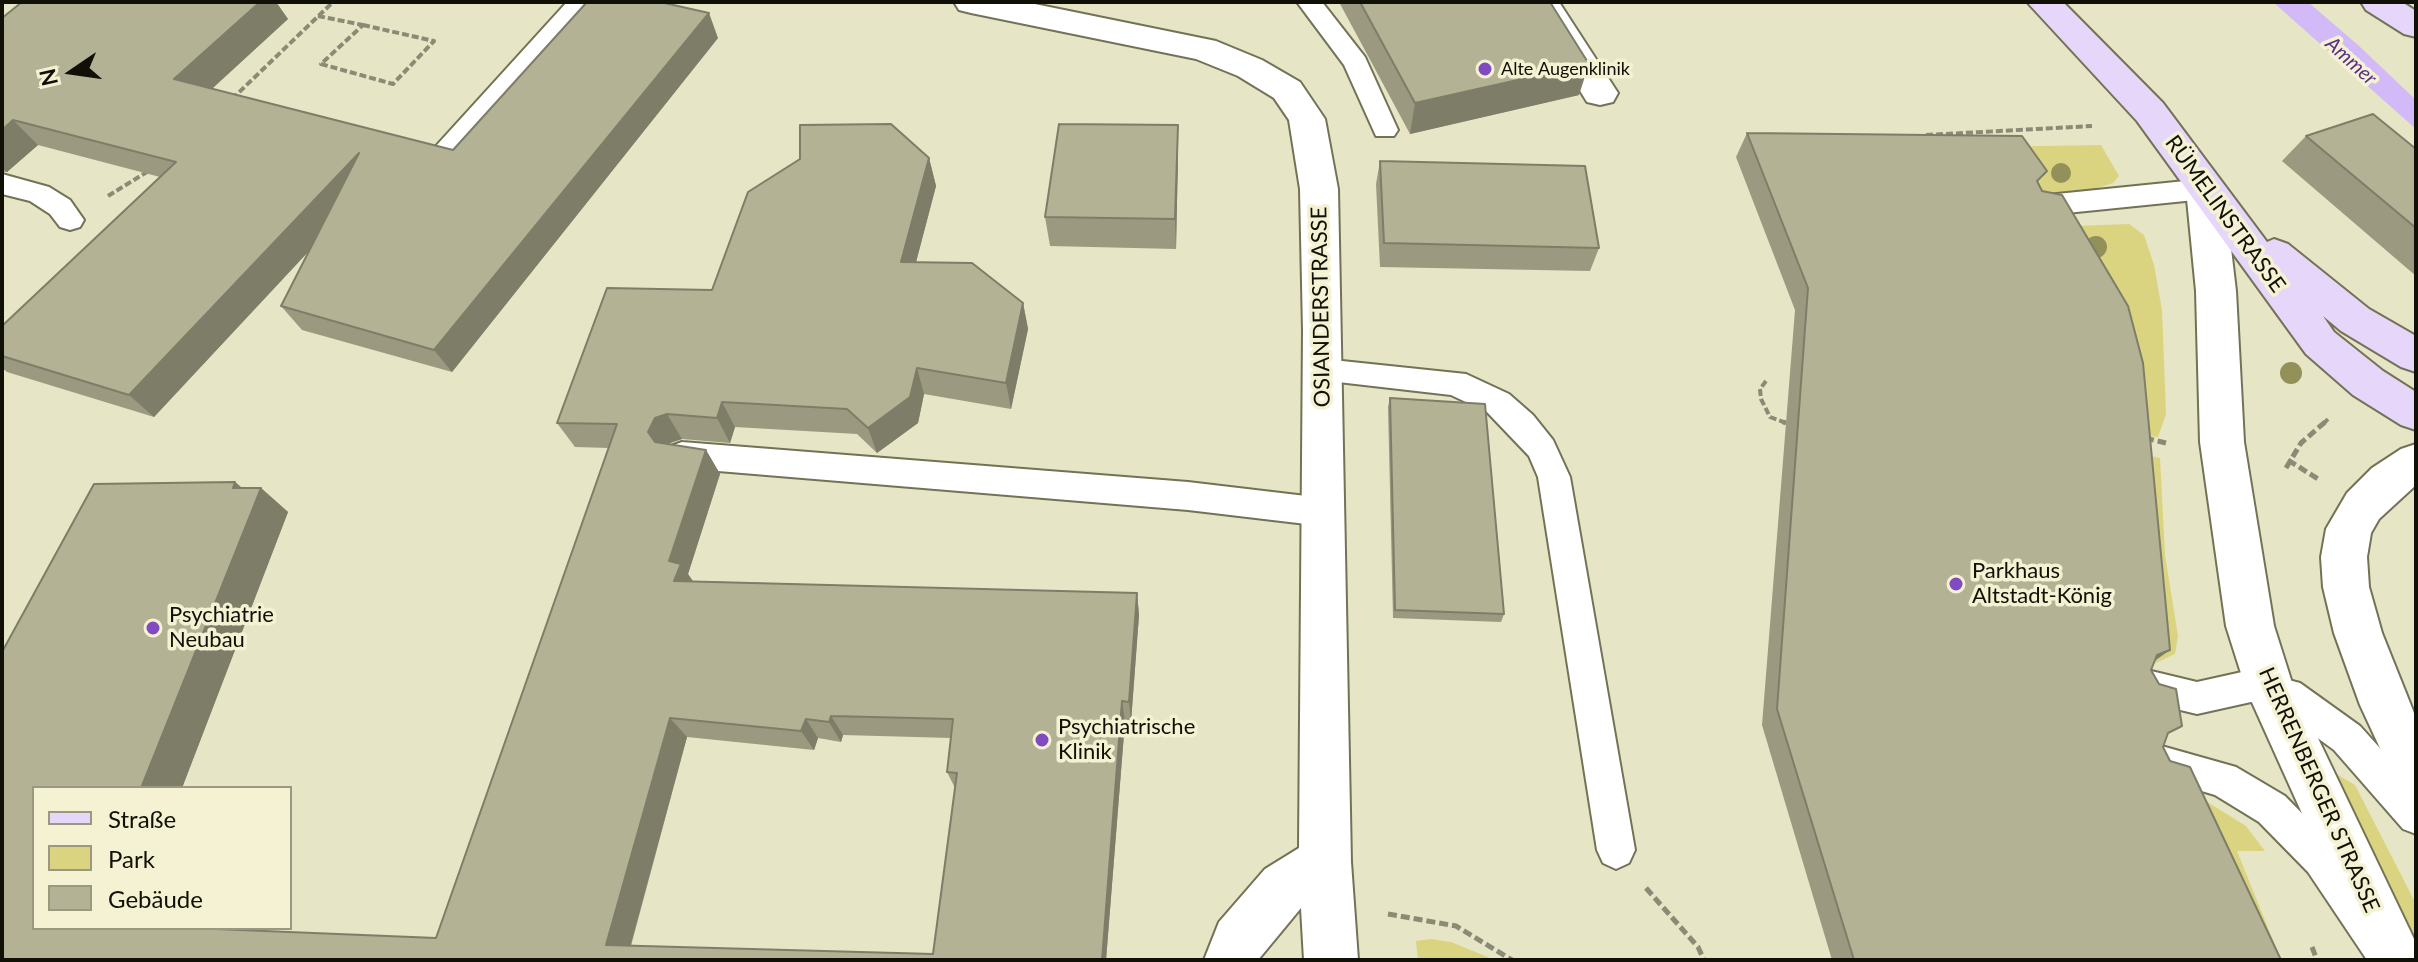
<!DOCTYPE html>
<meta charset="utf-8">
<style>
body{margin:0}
#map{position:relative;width:2418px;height:962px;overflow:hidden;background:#e6e5c6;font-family:Lato,sans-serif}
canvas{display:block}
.frame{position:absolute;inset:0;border:4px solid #101006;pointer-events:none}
.legend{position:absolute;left:32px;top:786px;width:260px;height:144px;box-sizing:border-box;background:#f4f2d3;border:2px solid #999881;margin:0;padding:10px 14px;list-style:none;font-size:24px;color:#101006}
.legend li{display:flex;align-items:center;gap:16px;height:40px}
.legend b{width:40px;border:2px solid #999881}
.north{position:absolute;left:32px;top:32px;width:80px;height:80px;-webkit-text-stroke:6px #f4f2d3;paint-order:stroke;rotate:257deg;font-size:22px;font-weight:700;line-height:32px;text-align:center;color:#101006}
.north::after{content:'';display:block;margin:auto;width:28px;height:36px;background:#101006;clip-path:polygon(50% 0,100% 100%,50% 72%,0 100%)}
</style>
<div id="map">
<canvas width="2418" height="962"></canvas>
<div class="frame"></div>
<ul class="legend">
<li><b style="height:10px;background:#e6d6fa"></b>Straße</li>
<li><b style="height:22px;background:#dad481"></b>Park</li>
<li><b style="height:22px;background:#b4b295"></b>Gebäude</li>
</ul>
<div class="north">N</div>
</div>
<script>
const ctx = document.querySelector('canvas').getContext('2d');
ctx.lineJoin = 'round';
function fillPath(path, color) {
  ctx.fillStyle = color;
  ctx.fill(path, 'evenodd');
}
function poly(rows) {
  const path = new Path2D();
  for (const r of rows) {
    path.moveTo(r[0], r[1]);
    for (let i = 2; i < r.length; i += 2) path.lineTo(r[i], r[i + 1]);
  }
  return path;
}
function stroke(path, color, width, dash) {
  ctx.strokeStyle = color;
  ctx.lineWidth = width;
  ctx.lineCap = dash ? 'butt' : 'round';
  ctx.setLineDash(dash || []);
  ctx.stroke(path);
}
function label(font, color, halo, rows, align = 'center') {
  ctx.font = font + ' Lato,sans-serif';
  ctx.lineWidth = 7;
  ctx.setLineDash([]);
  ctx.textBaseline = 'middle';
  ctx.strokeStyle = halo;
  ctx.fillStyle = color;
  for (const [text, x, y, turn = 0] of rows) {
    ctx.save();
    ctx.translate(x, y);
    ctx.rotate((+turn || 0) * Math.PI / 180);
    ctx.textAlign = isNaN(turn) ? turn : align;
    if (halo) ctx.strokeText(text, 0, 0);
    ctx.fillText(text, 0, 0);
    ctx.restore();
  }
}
fillPath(poly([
 [2101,145,2119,176,2113,183,2082,193,2027,196,1983,147],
 [2129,224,2144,235,2154,265,2162,310,2166,414,2158,437,2148,436,2046,227],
 [2124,450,2160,458,2165,555,2178,636,2175,654,2149,666],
 [2336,774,2355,785,2416,904,2416,939,2380,875,2333,777],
 [2204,800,2246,826,2265,851,2237,851,2281,960],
 [1431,939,1451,942,1495,960,1418,960,1416,941]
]), '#dad481');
fillPath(poly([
 [2273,2,2308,2,2358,45,2416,100,2416,129]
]), '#d2b9f8');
const service = poly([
 [567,2,593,2,454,160,436,160,432,153,436,146,567,2],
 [1297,2,1322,2,1365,57,1398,130,1394,136,1376,136,1344,65,1297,2],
 [2,174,49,187,70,200,84,220,80,227,70,230,60,227,50,214,30,201,2,194,2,174],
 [2205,179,2215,182,2219,189,2215,196,2205,199,2037,216,2027,213,2023,206,2027,199,2037,196,2205,179],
 [1323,359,1466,374,1509,394,1533,415,1553,440,1570,477,1635,850,1629,863,1616,869,1603,863,1597,850,1538,477,1529,456,1487,412,1451,395,1312,379,1308,371,1312,363,1323,359],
 [682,442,1188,482,1323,498,1334,502,1339,512,1334,522,1323,526,1188,510,682,468,671,464,666,455,671,446,682,442],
 [2147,670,2197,682,2251,670,2300,683,2360,726,2416,788,2416,834,2403,829,2334,750,2278,709,2251,702,2197,714,2147,702,2135,698,2129,686,2135,674,2147,670],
 [2158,745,2236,767,2285,796,2334,846,2405,946,2411,960,2367,960,2308,872,2259,822,2215,795,2145,774,2140,762,2145,750,2158,745]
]);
const minor = poly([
 [954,2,1025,2,1216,41,1262,60,1300,82,1325,119,1338,189,1351,862,1358,960,1304,960,1301,908,1258,960,1204,960,1219,922,1265,869,1299,848,1303,331,1300,189,1289,120,1274,98,1238,76,1196,59,971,13,959,10,954,2],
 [1525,2,1559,2,1618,93,1613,102,1600,105,1587,102,1525,2]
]);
const tertiary = poly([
 [2205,176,2218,179,2224,189,2236,291,2244,442,2274,626,2293,686,2415,941,2416,960,2368,960,2246,689,2226,626,2200,442,2196,291,2186,189,2192,179,2205,176],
 [2416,444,2416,485,2379,519,2371,533,2367,557,2369,587,2382,633,2416,718,2416,794,2398,787,2360,705,2334,633,2323,587,2321,557,2326,529,2347,493,2372,468,2401,449,2416,444]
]);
const secondary = poly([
 [2027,2,2063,2,2163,103,2267,242,2274,239,2288,244,2369,309,2416,336,2416,372,2401,367,2341,331,2323,316,2334,332,2383,371,2416,392,2416,430,2401,425,2353,395,2306,354,2137,121,2027,2],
 [2361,2,2402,2,2416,11,2416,37,2404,34,2366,10,2361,2]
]);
stroke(service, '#737257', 4);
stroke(minor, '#737257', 4);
stroke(tertiary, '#737257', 4);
stroke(secondary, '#737257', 4);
stroke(poly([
 [318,16,363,25],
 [363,25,434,41,393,84,321,64,363,25],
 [232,99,333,2],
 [1926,135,2092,126],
 [108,196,150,170],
 [1766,381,1760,389,1761,399,1770,417,1786,423],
 [2323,424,2328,419]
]), '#8b8b75', 4, [7, 3]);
stroke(poly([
 [1783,422,1786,423],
 [2145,438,2166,443],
 [2288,460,2318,479],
 [2286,468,2301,443,2325,422],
 [1646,888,1698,947,1704,960],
 [1388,914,1456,926,1512,960],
 [2312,947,2317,960]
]), '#8b8b75', 5, [9, 4]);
fillPath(service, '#fff');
fillPath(minor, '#fff');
fillPath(tertiary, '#fff');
fillPath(secondary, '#e6d6fa');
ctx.fillStyle = '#939059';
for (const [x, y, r] of [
 [2061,173,10],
 [2096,247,11],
 [2291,373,11]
]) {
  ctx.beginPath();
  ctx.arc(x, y, r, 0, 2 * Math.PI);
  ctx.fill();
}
fillPath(poly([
 [22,2,276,2,288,19,212,89,453,150,718,38,452,372,302,330,281,306,310,250,154,417,7,372,2,368,2,326,160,177,38,145,7,172,2,172,2,18],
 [1339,2,1550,2,1579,95,1410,134],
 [891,124,929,158,936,186,916,262,972,263,1023,303,1028,329,1011,409,924,394,918,423,877,453,857,434,735,427,730,443,682,439,670,443,669,444,706,450,720,474,688,574,693,581,1137,593,1139,615,1131,722,1125,721,1106,960,2,960,2,652,94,484,235,482,242,488,261,488,288,512,182,788,34,788,34,928,191,928,436,938,609,448,575,447,557,423,607,288,712,290,748,192,800,159,800,125],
 [843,735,951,738,947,772,955,788,933,954,631,946,687,737,814,750,818,738,841,742],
 [1178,125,1178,155,1176,249,1050,246,1045,217],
 [1747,133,2038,183,2155,661,2151,670,2167,736,2163,747,2281,960,1832,960,1762,725,1795,310,1736,157],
 [2306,136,2416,149,2416,276,2282,161],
 [1380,161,1599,248,1590,271,1380,267,1376,184],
 [1390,398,1504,614,1501,622,1393,618,1388,407]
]), '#9b9980');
fillPath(poly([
 [260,2,276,2,288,19,195,104,174,79],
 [709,13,718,38,452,372,434,350],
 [1589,64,1579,95,1410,134,1415,103],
 [13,120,38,145,7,172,2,167,2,130],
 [1178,125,1178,155,1176,249,1175,219],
 [359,153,377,178,154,417,129,395],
 [929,158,936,186,909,289,901,262],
 [1023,303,1028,329,1011,409,1006,383],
 [917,368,924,394,918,423,877,453,868,428],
 [722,402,735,427,730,443,717,418],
 [667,414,682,439,670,443,663,456,648,432,655,418],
 [706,450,720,474,688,574,696,586,674,581,669,561],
 [235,482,256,500,261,488,288,512,182,788,141,788],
 [1137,593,1139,615,1131,722,1129,702],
 [2170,650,2146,667,2157,655],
 [1122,701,1125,721,1106,960,1102,960],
 [831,716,843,735,841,742,829,722],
 [670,718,687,737,627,958,606,945],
 [806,719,818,738,814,750,801,731]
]), '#7e7d68');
const building = poly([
 [22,2,260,2,174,79,453,150,587,2,660,2,709,13,434,350,281,306,359,153,129,395,2,356,2,326,176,162,13,120,2,130,2,18,22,2],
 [1360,2,1550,2,1589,64,1415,103,1360,2],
 [2373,114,2416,149,2416,228,2306,136,2373,114],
 [891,124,929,158,901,262,972,263,1023,303,1006,383,917,368,910,397,868,428,847,409,722,402,717,418,667,414,655,418,648,432,655,442,706,450,669,561,681,564,674,581,1137,593,1129,702,1122,701,1102,960,2,960,2,652,94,484,235,482,233,488,261,488,141,788,34,788,34,928,191,928,436,938,617,424,557,423,607,288,712,290,748,192,800,159,800,125,891,124],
 [831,716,953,719,947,772,957,773,933,954,606,945,670,718,801,731,806,719,829,722,831,716],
 [1059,124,1178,125,1175,219,1045,217,1059,124],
 [1747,133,2022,136,2047,171,2037,181,2042,191,2062,195,2128,306,2143,363,2170,650,2157,655,2151,670,2159,684,2176,689,2182,726,2168,733,2163,747,2170,761,2190,767,2281,960,1854,960,1777,709,1808,288,1747,133],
 [1380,161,1585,166,1599,248,1384,243,1380,161],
 [1390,398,1485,404,1504,614,1395,610,1390,398]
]);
fillPath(building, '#b4b295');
stroke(building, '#7e7d68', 2);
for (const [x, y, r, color] of [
 [1485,69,8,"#824ac0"],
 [1956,584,8,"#824ac0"],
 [153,628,8,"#824ac0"],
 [1042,740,8,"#824ac0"]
]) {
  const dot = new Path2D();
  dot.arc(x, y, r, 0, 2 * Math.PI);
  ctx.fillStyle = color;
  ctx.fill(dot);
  stroke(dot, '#f4f2d3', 3);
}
label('18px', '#101006', '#f4f2d3', [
 ["Alte Augenklinik",1501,69]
], 'left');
label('italic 20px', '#592e87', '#f4f2d3', [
 ["Ammer",2351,61,42]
]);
label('22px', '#101006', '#f4f2d3', [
 ["RÜMELINSTRASSE",2225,214,54],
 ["OSIANDERSTRASSE",1321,307,-91],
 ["HERRENBERGER STRASSE",2319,790,66]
]);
label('22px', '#101006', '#f4f2d3', [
 ["Parkhaus",1972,571],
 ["Altstadt-König",1972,596],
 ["Psychiatrie",169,615],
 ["Neubau",169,640],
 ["Psychiatrische",1058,727],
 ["Klinik",1058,752]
], 'left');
</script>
